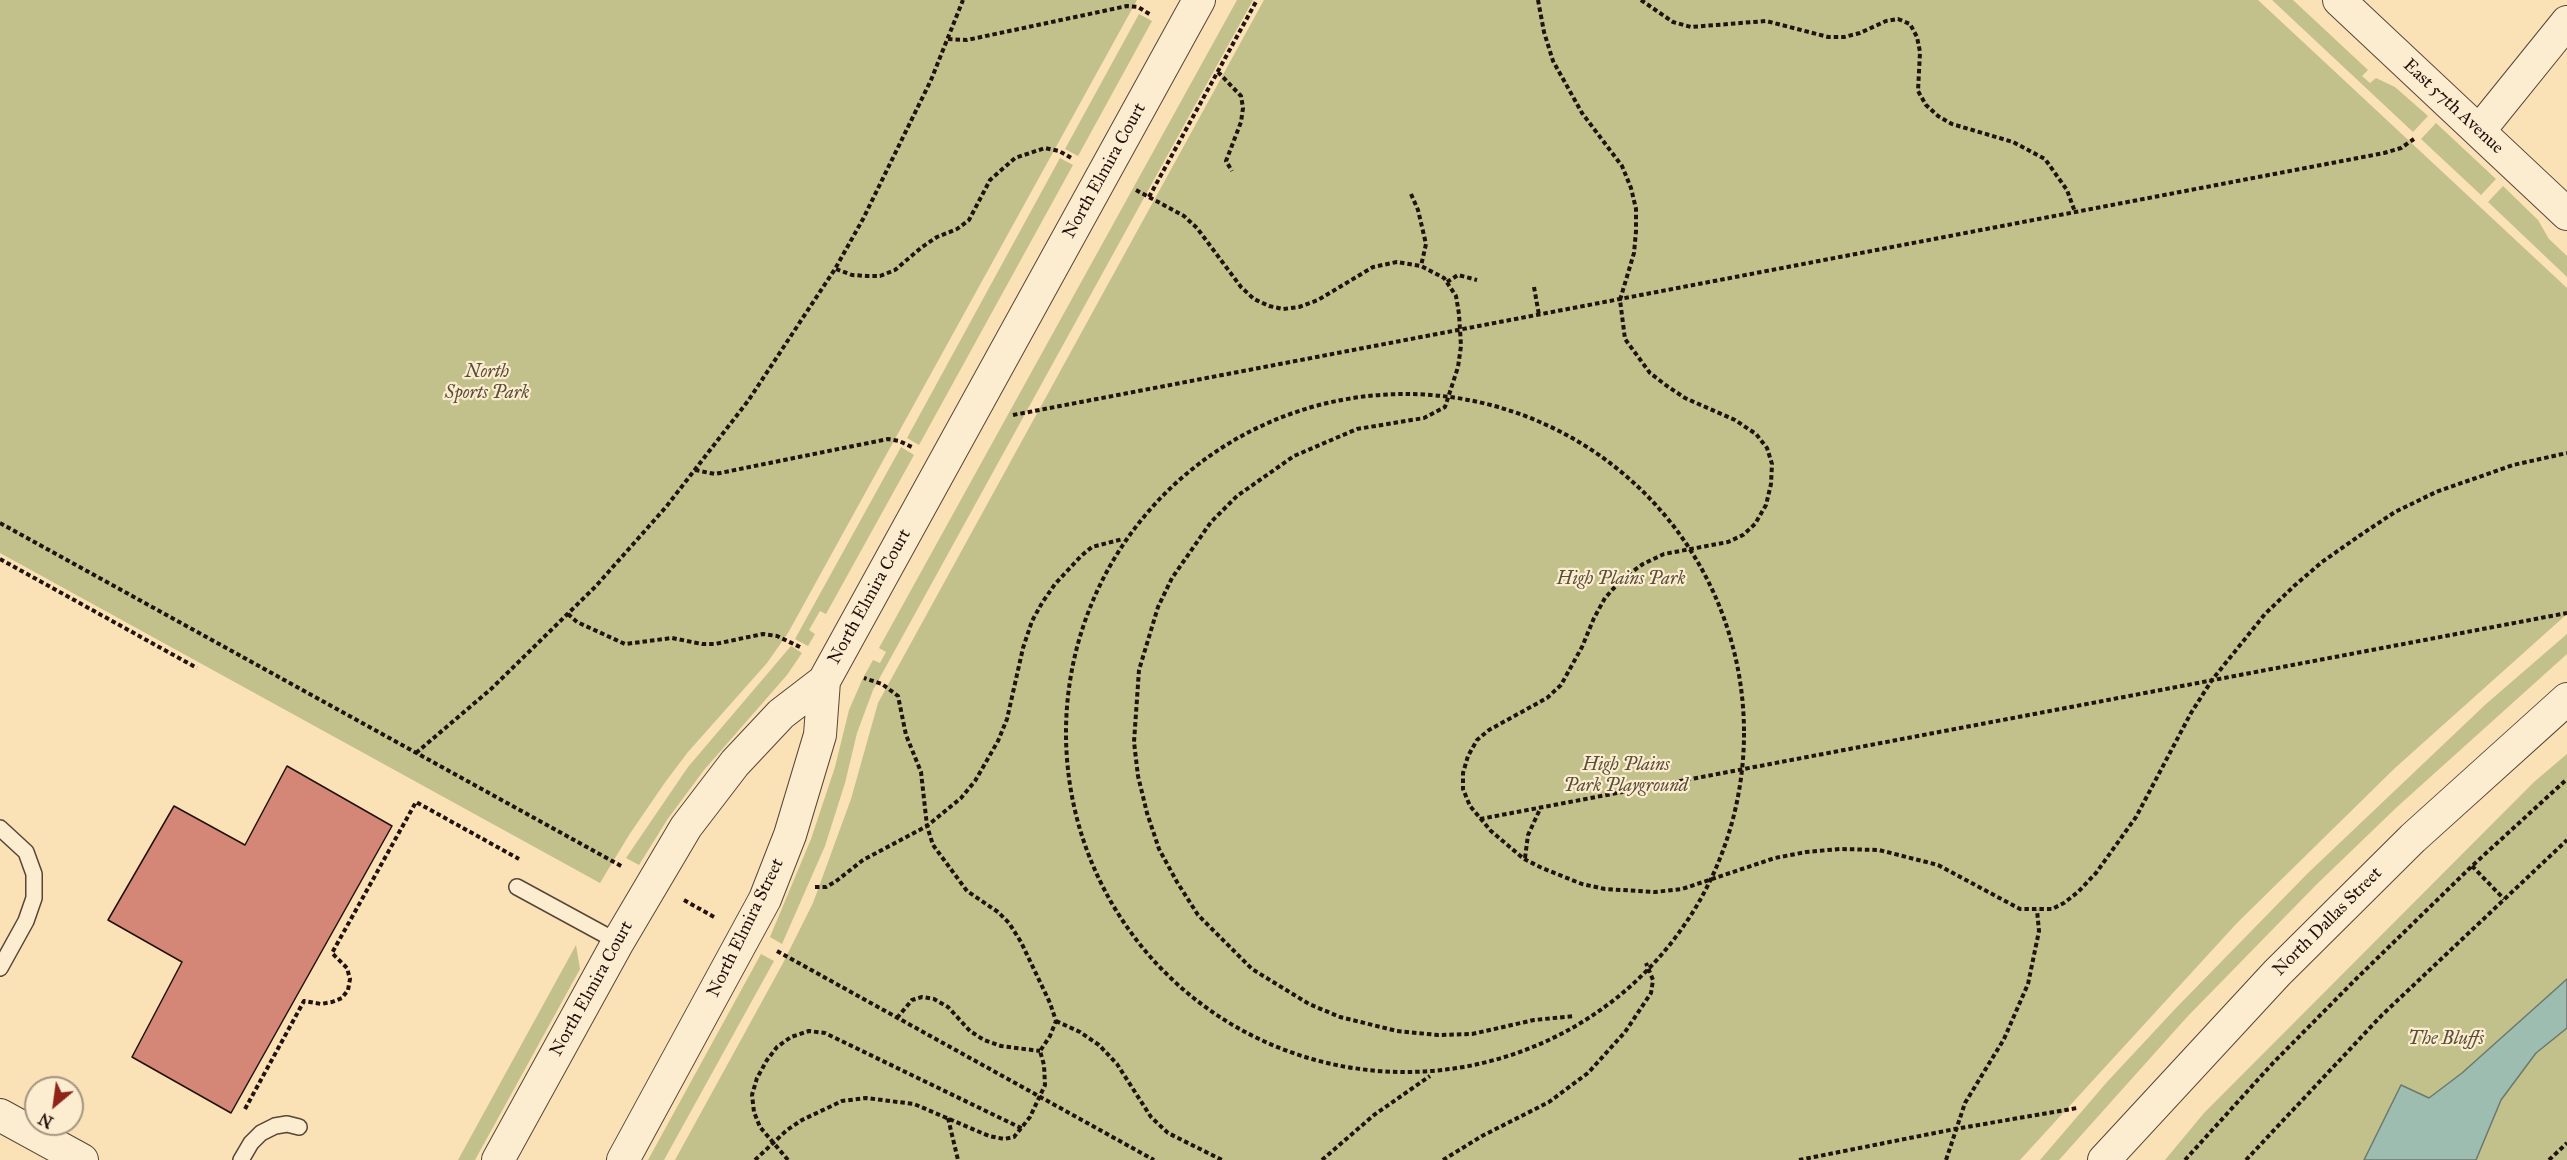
<!DOCTYPE html>
<style>
body{margin:0}
#map{position:relative;width:2567px;height:1160px;overflow:hidden;background:#fae1b6;font-family:"IM FELL Great Primer",serif}
canvas{display:block}
.north{position:absolute;left:24px;top:1076px;width:60px;height:60px;box-sizing:border-box;background:#fcecd0;border:2px solid #a49582;border-radius:50%;rotate:209deg;font-size:16px;font-weight:700;line-height:24px;text-align:center;color:#21120d}
.north::after{content:'';display:block;margin:auto;width:21px;height:27px;background:#8f2418;clip-path:polygon(50% 0,100% 100%,50% 72%,0 100%)}
</style>
<div id="map">
<canvas width="2567" height="1160"></canvas>
<div class="north">N</div>
</div>
<script>
const ctx = document.querySelector('canvas').getContext('2d');
ctx.lineJoin = 'round';
function fillPath(path, color) {
  ctx.fillStyle = color;
  ctx.fill(path, 'evenodd');
}
function poly(rows) {
  const path = new Path2D();
  for (const r of rows) {
    if (r.length === 3) {
      path.moveTo(r[0] + r[2], r[1]);
      path.arc(r[0], r[1], r[2], 0, 2 * Math.PI);
      continue;
    }
    path.moveTo(r[0], r[1]);
    for (let i = 2; i < r.length; i += 2) path.lineTo(r[i], r[i + 1]);
  }
  return path;
}
function stroke(path, color, width, dash) {
  ctx.strokeStyle = color;
  ctx.lineWidth = width;
  ctx.lineCap = dash ? 'butt' : 'round';
  ctx.setLineDash(dash || []);
  ctx.stroke(path);
}
function label(font, color, halo, rows, align = 'center') {
  ctx.font = font + ' "IM FELL Great Primer",serif';
  ctx.lineWidth = 4.5;
  ctx.setLineDash([]);
  ctx.textBaseline = 'middle';
  ctx.strokeStyle = halo;
  ctx.fillStyle = color;
  for (const [text, x, y, turn = 0] of rows) {
    ctx.save();
    ctx.translate(x, y);
    ctx.rotate((+turn || 0) * Math.PI / 180);
    ctx.textAlign = isNaN(turn) ? turn : align;
    if (halo) ctx.strokeText(text, 0, 0);
    ctx.fillText(text, 0, 0);
    ctx.restore();
  }
}
fillPath(poly([
 [0,0,1137,0,788,633,767,663,688,752,666,781,629,835,600,883,0,553],
 [1237,0,1253,0,873,690,857,733,845,783,825,846,782,944,770,937,811,839,835,767,849,710,863,678,873,660,880,663,886,652,879,648],
 [1264,0,2258,0,2567,288,2567,614,2395,768,2237,923,2020,1160,675,1160,782,965,813,903,851,799,878,703],
 [2272,0,2293,0,2368,70,2362,76,2370,83,2376,78,2395,87,2428,116,2413,132],
 [1139,14,1152,21,1078,156,1065,149],
 [2436,123,2496,179,2481,195,2421,139],
 [1060,158,1073,165,919,445,907,438],
 [2503,186,2538,220,2549,239,2567,256,2567,277,2488,202],
 [901,447,914,455,826,614,820,611,809,630,815,634,808,646,795,639],
 [2567,634,2567,654,2397,807,2316,885,2187,1017,2059,1160,2040,1160,2107,1082,2176,1008,2308,873,2486,704],
 [791,646,802,653,787,675,704,770,667,820,639,865,626,858,688,767],
 [2567,754,2567,1160,2165,1160,2204,1113,2534,782],
 [576,945,580,969,475,1160,458,1160],
 [761,954,774,961,664,1160,648,1160]
]), '#c2c18b');
const water = poly([
 [2567,979,2567,1028,2536,1053,2501,1100,2476,1160,2364,1160,2401,1085,2429,1098,2462,1073,2567,979]
]);
fillPath(water, '#9ebdb1');
stroke(water, '#6c796f', 1.5);
const building = poly([
 [287,766,392,826,231,1113,132,1057,182,962,108,920,174,806,245,845,287,766]
]);
fillPath(building, '#d48677');
stroke(building, '#21120d', 1.5);
const lane = poly([
 [0,828,26,852,34,874,34,898,26,921,0,968],
 [517,887,618,942],
 [241,1160,251,1143,261,1133,275,1126,287,1124,299,1127]
]);
const street = poly([
 [2339,0,2567,214],
 [2479,131,2567,22],
 [0,1115,82,1160],
 [498,1160,618,942,686,827,735,763,781,714,824,681,1199,0],
 [623,1160,765,899,790,835,820,735,824,681],
 [2104,1160,2277,973,2413,838,2567,699]
]);
stroke(lane, '#574637', 18);
stroke(street, '#574637', 34);
stroke(poly([
 [1538,0,1544,32,1553,61,1582,113,1622,166,1631,188,1636,209,1636,231,1634,253,1620,300,1625,339,1650,373,1667,386,1685,398,1735,420,1756,434,1767,448,1772,464,1771,484,1766,505,1755,524,1743,535,1728,542,1664,554,1643,564,1622,579,1605,598,1594,618,1582,647,1561,685,1547,698,1489,730,1477,740,1468,756,1463,773,1463,789,1470,806,1491,831,1524,859,1542,868,1582,884,1605,889,1655,892,1682,889,1775,858,1806,852,1840,849,1879,850,1938,865,2020,909,2052,909,2064,903,2078,892,2096,873,2136,817,2191,713,2212,680,2265,614,2294,586,2322,562,2359,536,2395,512,2436,492,2513,465,2567,453],
 [1641,0,1673,22,1691,27,1766,21,1828,37,1844,37,1860,33,1886,21,1898,19,1910,24,1917,37,1920,52,1918,91,1926,105,1938,116,1952,124,2013,142,2045,159,2067,190,2075,212],
 [948,39,967,40,1127,6,1138,7,1151,15],
 [1218,72,1241,96,1243,108,1241,122,1226,161,1232,171],
 [1136,190,1184,216,1197,228,1241,287,1254,299,1269,306,1283,309,1299,307,1318,300,1373,267,1397,262,1421,266,1444,278,1456,296,1459,314,1461,346,1458,367,1445,407,1424,418,1357,429,1294,456,1237,496,1211,522,1172,578,1158,607,1139,670,1134,742,1138,776,1147,813,1159,849,1177,882,1198,915,1252,969,1309,1004,1340,1017,1397,1031,1438,1035,1472,1034,1534,1020,1574,1016],
 [1411,194,1418,210,1426,244,1421,266],
 [1149,197,1257,0],
 [836,269,852,275,867,276,880,276,895,270,922,247,937,237,957,229,969,220,990,180,1015,158,1045,148,1059,151,1073,159],
 [1447,282,1458,275,1477,280],
 [1534,287,1539,315],
 [1405,733,339],
 [1013,415,2384,153,2401,148,2414,139],
 [695,470,715,474,888,439,899,441,912,447],
 [0,523,623,867],
 [0,559,197,668],
 [568,614,577,622,625,644,672,638,702,644,715,644,763,634,777,636,802,648],
 [416,753,491,689,596,586,666,507,748,401,835,269,863,219,931,80,963,0],
 [1480,819,2567,613],
 [1525,858,1528,835,1541,807],
 [2472,866,2504,899],
 [815,887,826,887,835,882,863,860,927,826,961,798,975,781,998,741,1007,719,1023,648,1032,621,1042,603,1055,584,1081,556,1092,547,1123,539],
 [684,900,714,917],
 [777,951,1154,1160],
 [897,1018,912,1000,922,997,934,999,948,1007,970,1031,984,1040,1001,1046,1040,1051],
 [1056,1021,1080,1032,1099,1045,1117,1064,1151,1117,1168,1133,1222,1160],
 [245,1109,304,1001,321,1004,332,1002,342,998,348,990,350,979,347,968,332,953,416,802,519,859],
 [948,1118,958,1160],
 [755,1160,787,1130,802,1120,842,1101,866,1098,914,1104,989,1136,1004,1139,1014,1137,1030,1117,1045,1085,1044,1065,1040,1051,1050,1036,1056,1021,1050,1003,1021,942,1009,923,998,912,967,891,933,845,927,826,921,772,906,735,898,696,882,684,864,678],
 [788,1160,760,1127,754,1112,752,1095,757,1078,767,1060,777,1047,791,1037,809,1031,825,1033,1023,1129],
 [1322,1160,1374,1115,1430,1076],
 [1443,1160,1482,1136,1549,1102,1588,1073,1625,1032,1651,993,1653,980,1646,963],
 [1799,1160,1955,1129,2077,1108],
 [1946,1160,1965,1103,2004,1039,2028,984,2039,931,2037,910],
 [2185,1160,2273,1063,2357,978,2472,866,2567,779],
 [2246,1160,2382,1015,2567,840],
 [2549,1160,2567,1143]
]), '#21120d', 4, [4.5, 3]);
stroke(lane, '#fcecd0', 15);
stroke(street, '#fcecd0', 32);
label('18px', '#21120d', '#fcecd0', [
 ["East 57th Avenue",2453,107,43],
 ["North Elmira Court",1105,171,-61],
 ["North Elmira Court",870,597,-61],
 ["North Dallas Street",2328,922,-45],
 ["North Elmira Street",746,928,-64],
 ["North Elmira Court",592,989,-61]
]);
label('italic 18px', '#594f39', '#fcecd0', [
 ["North",487,373],
 ["Sports Park",487,394],
 ["High Plains Park",1621,580],
 ["High Plains",1626,766],
 ["Park Playground",1626,787],
 ["The Bluffs",2446,1040]
]);
</script>
